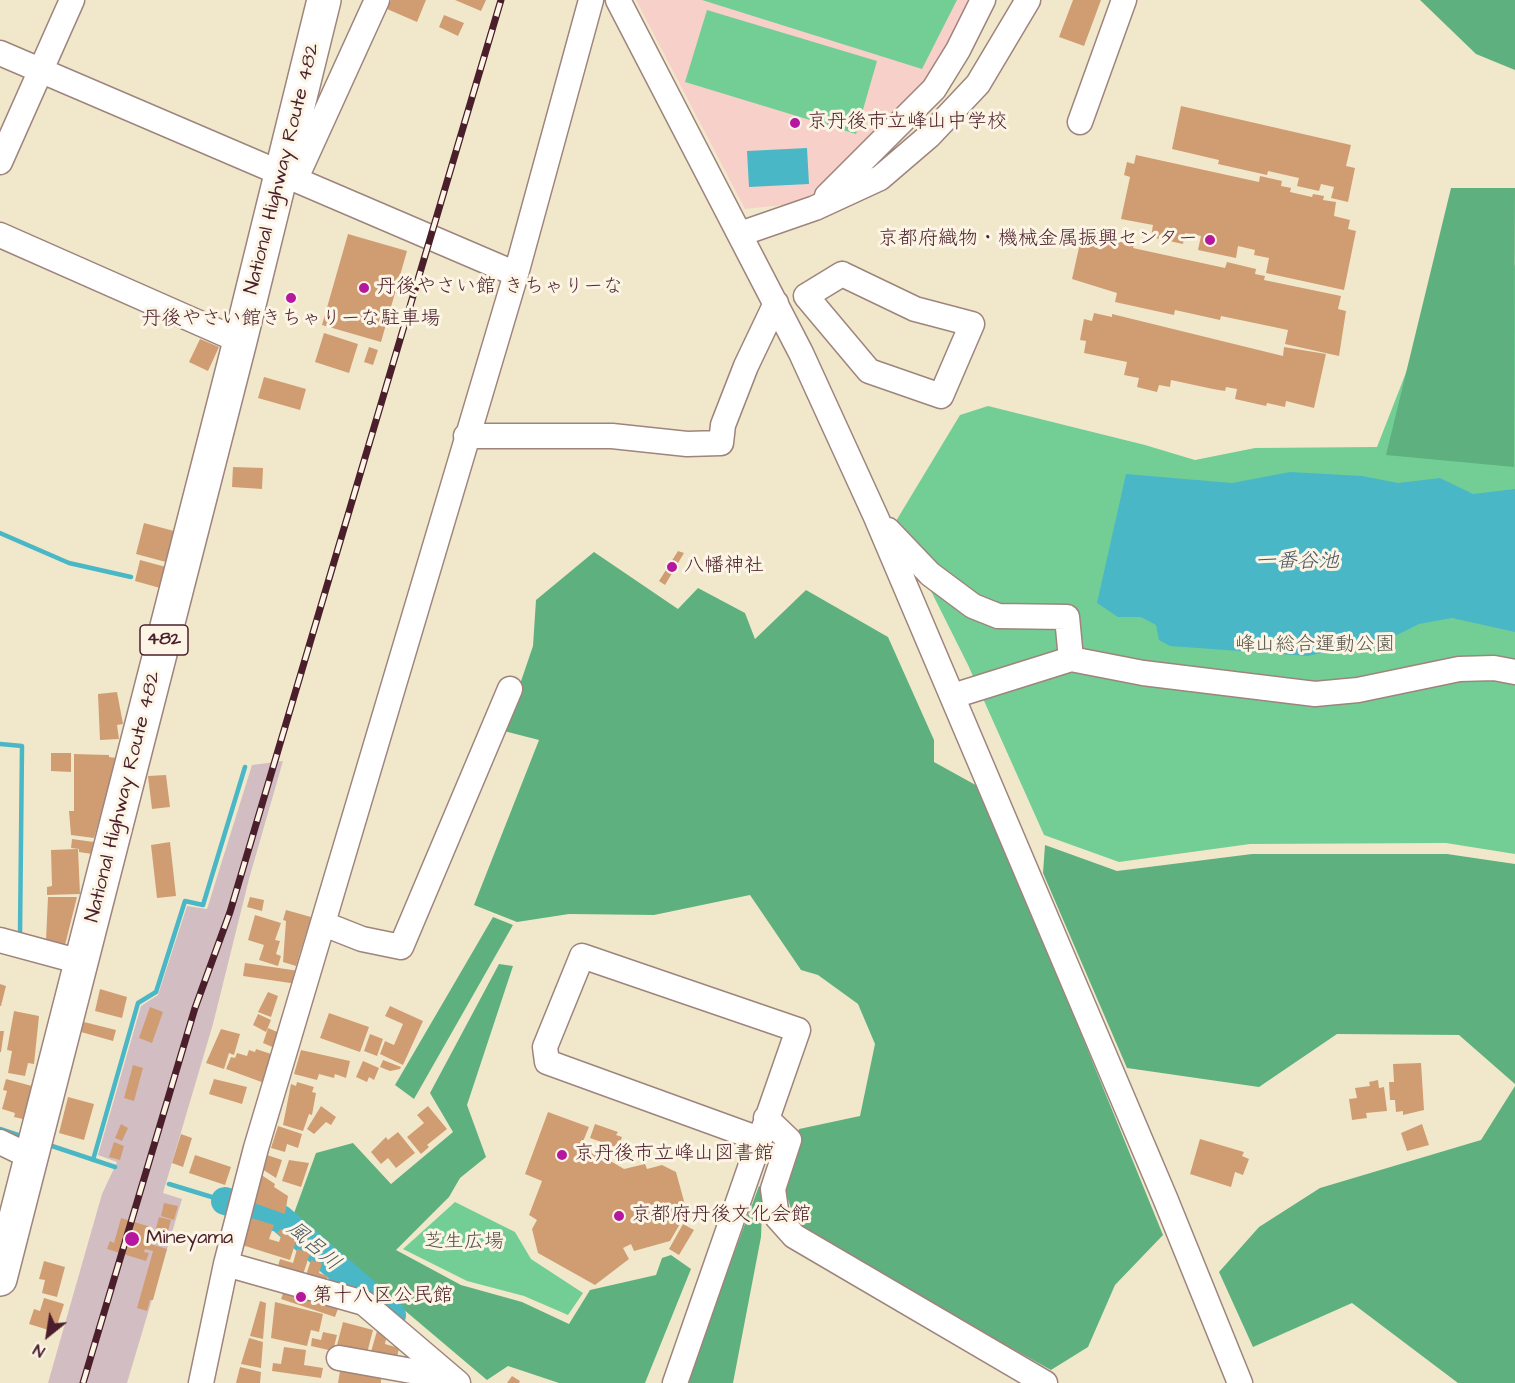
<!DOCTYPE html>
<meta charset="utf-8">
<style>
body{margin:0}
#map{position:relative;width:1515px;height:1383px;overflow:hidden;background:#f1e8cc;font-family:"Architects Daughter",sans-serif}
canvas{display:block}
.north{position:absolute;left:18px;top:1305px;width:60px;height:60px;-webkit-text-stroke:4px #fcf5e5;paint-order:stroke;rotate:210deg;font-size:16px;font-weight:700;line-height:24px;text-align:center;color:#4a1f2b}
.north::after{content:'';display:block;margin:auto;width:21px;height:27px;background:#4a1f2b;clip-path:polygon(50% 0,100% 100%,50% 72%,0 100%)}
</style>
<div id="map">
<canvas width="1515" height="1383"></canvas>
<div class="north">N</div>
</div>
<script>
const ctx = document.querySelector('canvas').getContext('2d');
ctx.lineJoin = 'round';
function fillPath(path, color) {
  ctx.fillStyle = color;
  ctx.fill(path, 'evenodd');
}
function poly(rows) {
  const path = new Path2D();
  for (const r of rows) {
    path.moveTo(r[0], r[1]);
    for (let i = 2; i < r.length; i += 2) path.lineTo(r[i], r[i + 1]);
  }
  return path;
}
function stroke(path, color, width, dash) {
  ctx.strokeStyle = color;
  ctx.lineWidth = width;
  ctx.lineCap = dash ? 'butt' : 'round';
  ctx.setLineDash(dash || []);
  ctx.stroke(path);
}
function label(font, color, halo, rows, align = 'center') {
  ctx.font = font + ' "Architects Daughter","Klee One",sans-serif';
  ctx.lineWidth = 6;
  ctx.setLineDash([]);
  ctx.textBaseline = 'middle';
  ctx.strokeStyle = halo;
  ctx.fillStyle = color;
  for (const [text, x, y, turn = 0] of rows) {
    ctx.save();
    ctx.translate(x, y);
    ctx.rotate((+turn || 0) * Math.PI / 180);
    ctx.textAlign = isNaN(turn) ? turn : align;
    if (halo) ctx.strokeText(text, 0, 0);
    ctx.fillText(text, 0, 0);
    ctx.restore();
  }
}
fillPath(poly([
 [636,0,974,0,927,85,820,191,792,204,745,209]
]), '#f7d0ca');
fillPath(poly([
 [283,761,249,879,213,1024,163,1193,182,1199,127,1383,48,1383,102,1194,117,1162,98,1155,141,1006,158,995,187,906,207,909,252,765]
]), '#d2bec2');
fillPath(poly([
 [702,0,957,0,922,69],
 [707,10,877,61,856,134,685,82],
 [1515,265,1515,854,1446,843,1250,844,1119,862,1044,835,968,665,896,521,960,415,988,406,1145,445,1195,460,1255,448,1377,447,1409,365],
 [455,1202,515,1232,531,1259,583,1293,568,1315,524,1296,467,1281,403,1249]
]), '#73ce95');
fillPath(poly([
 [1420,0,1515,0,1515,70,1476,54],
 [1451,188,1515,188,1514,467,1386,455],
 [594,552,678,609,698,588,745,613,755,639,806,590,888,637,934,740,934,762,981,788,1163,1235,1115,1285,1088,1347,1051,1370,798,1230,785,1190,799,1129,860,1116,875,1044,858,1004,818,975,801,970,750,895,654,915,569,914,517,922,474,905,539,740,504,731,533,646,536,600],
 [1045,845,1117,871,1252,854,1447,854,1515,864,1515,1084,1459,1035,1337,1034,1259,1087,1127,1068,1043,873],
 [493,917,513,925,414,1099,395,1085],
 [499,964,513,966,467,1105,486,1157,460,1178,449,1197,396,1250,461,1285,522,1302,569,1324,590,1290,656,1275,662,1258,671,1255,691,1269,645,1383,559,1383,508,1366,487,1380,293,1216,316,1153,353,1143,391,1184,453,1132,430,1093],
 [1515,1086,1515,1383,1458,1383,1352,1303,1253,1347,1219,1272,1259,1227,1320,1188,1481,1140],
 [759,1186,763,1188,761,1237,733,1383,686,1383]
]), '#5eb17e');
fillPath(poly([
 [807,148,809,184,749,187,747,151],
 [1290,472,1362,476,1398,483,1440,478,1473,494,1515,489,1515,632,1452,618,1419,624,1397,635,1308,656,1170,646,1159,640,1156,625,1141,617,1118,617,1097,603,1126,474,1232,483]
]), '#4ab7c6');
stroke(poly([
 [0,533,69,563,131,577],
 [0,744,22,746,20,935],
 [0,1129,24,1137],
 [46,1144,115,1167],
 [93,1160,138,1003,156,992,185,901,203,905,245,767],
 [169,1184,225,1201]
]), '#4ab7c6', 4.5);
stroke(poly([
 [225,1201,281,1219,392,1315]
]), '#4ab7c6', 28);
fillPath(poly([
 [391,0,426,0,417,22,387,9],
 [455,0,486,0,481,11],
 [1073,0,1101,0,1084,46,1059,37],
 [444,15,464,23,458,36,439,27],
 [1181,106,1351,145,1346,166,1355,168,1348,202,1331,198,1334,187,1321,184,1319,191,1297,186,1299,178,1268,171,1267,175,1218,164,1219,160,1172,149],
 [1136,155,1259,182,1260,176,1282,181,1281,186,1291,188,1290,192,1312,197,1313,194,1324,196,1323,200,1336,202,1334,216,1350,220,1348,229,1356,231,1344,290,1266,273,1269,258,1254,255,1255,250,1238,246,1236,258,1198,250,1201,236,1185,233,1183,244,1151,237,1153,225,1121,219,1130,177,1124,175,1127,162,1134,164],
 [1094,227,1109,230,1107,239,1134,245,1133,248,1225,268,1227,262,1256,269,1255,274,1265,276,1264,280,1341,296,1338,309,1346,311,1339,356,1285,344,1288,330,1221,316,1220,320,1175,310,1174,315,1115,302,1117,293,1072,279,1082,234,1092,236],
 [348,234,407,251,381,342,322,325],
 [1094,313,1112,317,1112,314,1283,356,1284,347,1326,354,1314,408,1286,401,1285,407,1267,403,1266,406,1235,399,1237,389,1226,387,1225,391,1213,389,1171,380,1170,387,1159,385,1157,392,1137,387,1139,378,1124,375,1127,362,1084,353,1086,341,1080,340,1084,319,1092,321],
 [324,333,358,344,349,373,315,362],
 [200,339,219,347,208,371,189,362],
 [369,347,378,350,373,365,364,362],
 [264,377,306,389,300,410,258,398],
 [233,467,263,468,262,489,232,487],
 [144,523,174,531,166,562,136,554],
 [678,551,684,553,665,585,659,581],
 [140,560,166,567,160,588,135,581],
 [117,692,123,724,117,725,119,739,100,740,98,694],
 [51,753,71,753,71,772,51,771],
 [74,754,109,755,109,757,117,758,94,838,71,835,69,811,74,811],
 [166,775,170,807,152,809,148,776],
 [72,839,94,842,92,854,79,852,79,849,71,848],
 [170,842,176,896,157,898,151,845],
 [78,849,80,894,47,895,47,887,52,886,51,850],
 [48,897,77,897,65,945,46,940],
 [250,897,264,900,262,911,247,907],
 [286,910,311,917,296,966,283,962,286,921,283,920],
 [255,915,281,923,275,940,280,941,276,954,281,956,278,966,259,960,264,945,248,940],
 [245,963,299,971,297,984,243,976],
 [0,984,6,986,1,1006,0,1006],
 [100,989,127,997,122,1018,95,1011],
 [268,992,278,996,271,1017,258,1012],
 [390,1006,423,1021,403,1065,380,1054,385,1041,394,1045,403,1024,385,1016],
 [150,1007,163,1012,152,1043,139,1038],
 [14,1011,39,1016,34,1064,28,1063,25,1076,8,1073,12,1051,7,1050],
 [329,1013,369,1027,360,1052,320,1038],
 [258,1014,271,1020,266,1032,253,1025],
 [84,1022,116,1030,113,1041,81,1032],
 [268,1028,282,1034,277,1049,263,1043],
 [221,1029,240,1034,234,1055,229,1053,224,1069,206,1063],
 [0,1031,4,1031,1,1052,0,1052],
 [370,1034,383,1039,377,1056,364,1051],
 [256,1049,277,1056,267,1084,226,1069,231,1057,235,1058,237,1053,247,1056,249,1050,255,1052],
 [301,1050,350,1061,346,1078,335,1074,334,1078,319,1074,317,1080,294,1074],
 [383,1060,401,1067,400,1069,390,1071,380,1067],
 [363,1061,379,1068,374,1080,369,1077,367,1082,356,1077],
 [1421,1063,1424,1110,1403,1115,1403,1111,1396,1112,1395,1100,1390,1100,1389,1082,1394,1082,1393,1064],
 [133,1065,143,1068,134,1101,124,1098],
 [6,1079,32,1086,23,1119,14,1117,15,1113,2,1109,7,1091,3,1090],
 [214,1079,247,1087,242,1104,209,1094],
 [1378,1080,1379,1088,1384,1087,1387,1111,1366,1113,1367,1118,1352,1120,1349,1099,1357,1098,1355,1088,1370,1086,1369,1082],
 [297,1082,314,1087,312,1092,316,1093,312,1115,309,1114,303,1131,283,1125,291,1084,296,1086],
 [68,1097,94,1104,84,1140,59,1133],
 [321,1106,336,1117,331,1125,326,1122,314,1134,307,1129],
 [428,1106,447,1129,427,1145,429,1147,421,1154,407,1137,424,1123,417,1115],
 [548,1112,589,1127,582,1144,624,1169,645,1164,647,1169,662,1165,676,1172,687,1212,670,1241,634,1251,631,1244,623,1248,629,1259,595,1285,538,1253,532,1229,537,1220,529,1215,542,1181,525,1174],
 [121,1124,128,1128,122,1141,115,1138],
 [595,1124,618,1132,616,1135,622,1137,618,1148,590,1138],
 [1422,1124,1429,1145,1407,1151,1401,1133],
 [278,1126,302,1134,298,1148,287,1144,285,1152,271,1148],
 [398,1132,415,1153,396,1168,388,1158,381,1164,371,1152,386,1137,388,1140],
 [181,1134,192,1138,183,1167,172,1163],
 [1200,1139,1244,1152,1242,1156,1249,1159,1243,1175,1235,1172,1231,1187,1190,1174],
 [114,1142,124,1146,120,1160,109,1157],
 [195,1155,231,1167,225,1185,189,1173],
 [267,1155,282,1160,276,1178,262,1169],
 [289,1160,309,1163,301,1187,282,1181],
 [260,1174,275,1184,274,1187,288,1196,285,1214,251,1202],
 [164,1203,178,1206,174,1220,161,1216],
 [159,1217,171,1220,164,1246,152,1243],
 [121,1218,151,1227,147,1243,167,1249,153,1300,150,1300,147,1311,137,1308,153,1251,145,1249,144,1252,149,1253,146,1261,107,1249,110,1241,114,1243],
 [251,1218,274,1225,269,1239,279,1242,281,1236,277,1233,281,1229,296,1241,290,1260,242,1245],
 [683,1224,694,1230,679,1255,669,1249],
 [297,1249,310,1253,301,1281,276,1273,280,1259,293,1263],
 [311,1260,322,1263,319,1273,328,1276,324,1287,304,1281],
 [44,1261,65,1267,57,1297,42,1293,45,1280,39,1279],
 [286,1285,339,1306,335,1317,281,1299],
 [44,1298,64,1304,55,1332,29,1324,34,1309,40,1311],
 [260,1301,266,1303,263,1339,250,1336],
 [275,1302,323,1314,319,1332,311,1330,307,1346,271,1338],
 [343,1322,373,1330,366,1357,336,1349],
 [377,1331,387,1334,385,1344,399,1348,396,1362,370,1355],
 [323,1332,337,1335,333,1351,311,1346,312,1338,321,1340],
 [249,1338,263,1342,261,1368,241,1364],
 [284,1347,306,1350,304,1365,323,1368,321,1378,272,1371,273,1363,281,1364],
 [240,1367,261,1372,260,1383,236,1383],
 [340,1371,381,1376,381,1383,338,1383],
 [512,1376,520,1381,519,1383,507,1383]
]), '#d09d73');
const minor = poly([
 [618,0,801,353,876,517,1165,1198,1240,1383],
 [0,53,516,274],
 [1080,122,1124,0],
 [0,162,72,0],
 [296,178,377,0],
 [827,196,934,89,958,50,983,0],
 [740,234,815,208,880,178,929,136,978,84,1028,0],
 [0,235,240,341],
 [842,274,915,309,972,324,941,396,869,371,806,296,842,274],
 [466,436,612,436,687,444,721,443,723,425,746,366,776,303],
 [888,530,930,574,973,606,998,616,1067,617,1071,659],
 [953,696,1071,659,1143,673,1315,694,1358,690,1459,669,1494,668,1515,672],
 [324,924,362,939,401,947,510,689],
 [0,940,81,962],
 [766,1118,789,1140,773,1189,777,1217,794,1236,1045,1383],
 [0,1142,31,1157],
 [226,1264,364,1303,458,1383],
 [339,1358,451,1378],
 [201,1383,226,1264,256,1148,516,274,591,0],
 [675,1383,798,1030,582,956,545,1047,547,1062,759,1139]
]);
const highway = poly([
 [0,1279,240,341,324,0]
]);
stroke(minor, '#9e847c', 27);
stroke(highway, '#9e847c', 36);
stroke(minor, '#fff', 24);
stroke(highway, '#fff', 33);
const rail = poly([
 [83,1383,195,1008,230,912,501,0]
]);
stroke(rail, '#4a1f2b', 7);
stroke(rail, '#fcf5e5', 4.5, [14]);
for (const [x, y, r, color] of [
 [795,123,6,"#b5179e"],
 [1210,240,6,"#b5179e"],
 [364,288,6,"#b5179e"],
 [291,298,6,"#b5179e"],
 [672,567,6,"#b5179e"],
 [562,1155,6,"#b5179e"],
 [619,1216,6,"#b5179e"],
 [132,1239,8,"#b5179e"],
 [301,1297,6,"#b5179e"]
]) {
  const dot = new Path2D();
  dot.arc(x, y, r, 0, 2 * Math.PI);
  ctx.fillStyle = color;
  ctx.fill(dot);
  stroke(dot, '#fcf5e5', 2);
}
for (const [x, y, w] of [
 [164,640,48]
]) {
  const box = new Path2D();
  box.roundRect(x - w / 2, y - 15, w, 30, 4.5);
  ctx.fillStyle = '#fcf5e5';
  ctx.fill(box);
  stroke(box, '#4a1f2b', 1.5);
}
label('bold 18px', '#4a1f2b', null, [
 ["482",164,640]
]);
label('20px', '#4a1f2b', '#fcf5e5', [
 ["京丹後市立峰山中学校",807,123],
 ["京都府織物・機械金属振興センター",1198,240,"right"],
 ["丹後やさい館 きちゃりーな",376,288],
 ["丹後やさい館きちゃりーな駐車場",291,320,"center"],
 ["八幡神社",684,567],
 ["京丹後市立峰山図書館",574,1155],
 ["京都府丹後文化会館",631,1216],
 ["Mineyama",146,1239],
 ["第十八区公民館",313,1297]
], 'left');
label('20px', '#4a1f2b', '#fcf5e5', [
 ["National Highway Route 482",283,169,-76],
 ["National Highway Route 482",124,797,-76]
]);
label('20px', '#56544b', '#fcf5e5', [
 ["峰山総合運動公園",1315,646],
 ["芝生広場",464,1243]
]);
label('italic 21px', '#4a5461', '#fcf5e5', [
 ["一番谷池",1297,563],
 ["風呂川",313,1247,41]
]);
</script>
